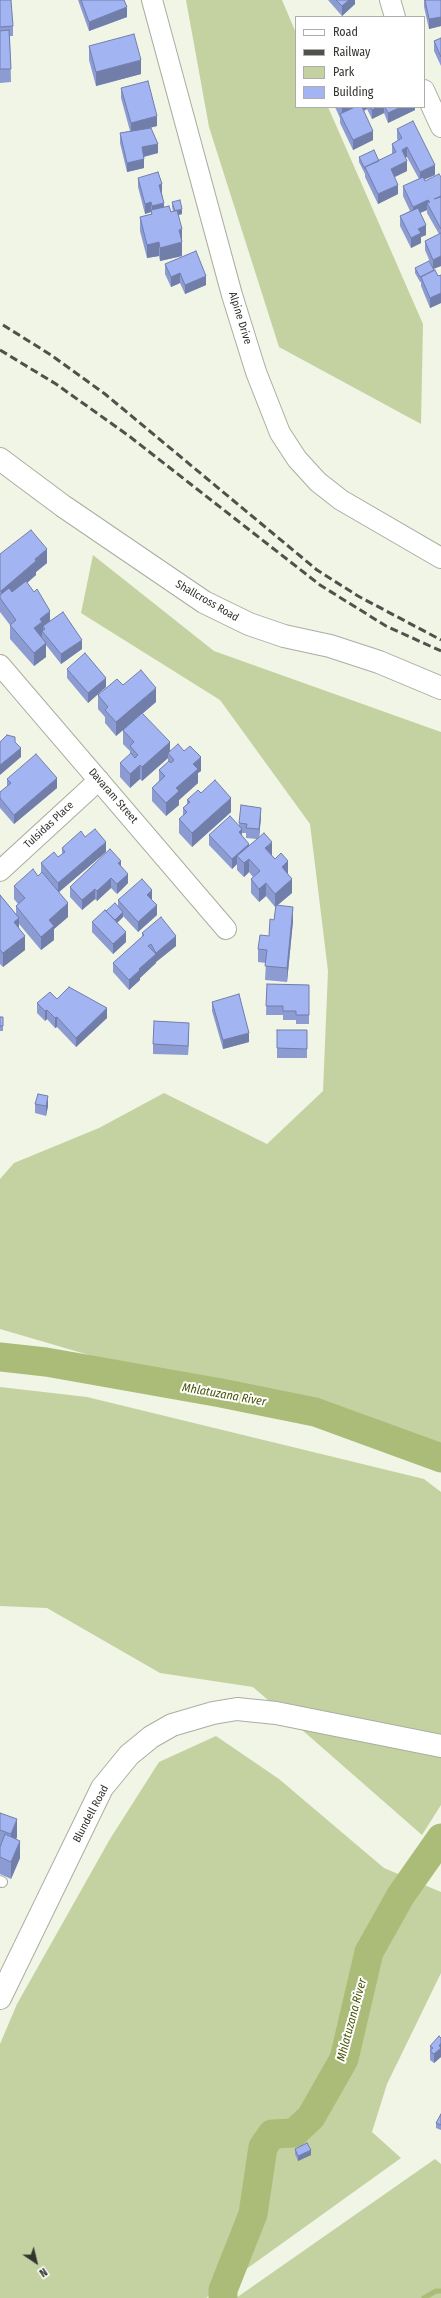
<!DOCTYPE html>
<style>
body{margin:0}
#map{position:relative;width:441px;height:2298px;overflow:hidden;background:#f0f5e6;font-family:"Fira Sans Condensed",sans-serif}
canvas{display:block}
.legend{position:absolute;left:295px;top:16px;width:130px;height:92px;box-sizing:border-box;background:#fff;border:1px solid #adaeab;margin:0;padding:5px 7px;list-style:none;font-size:12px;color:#32342e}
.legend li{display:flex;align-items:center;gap:8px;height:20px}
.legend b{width:20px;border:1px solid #adaeab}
.north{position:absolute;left:16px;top:2242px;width:40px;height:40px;-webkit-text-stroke:3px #fff;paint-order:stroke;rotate:145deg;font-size:11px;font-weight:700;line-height:16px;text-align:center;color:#32342e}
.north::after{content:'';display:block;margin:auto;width:14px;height:18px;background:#32342e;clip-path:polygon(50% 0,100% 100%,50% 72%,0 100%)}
</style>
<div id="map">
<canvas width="441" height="2298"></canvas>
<ul class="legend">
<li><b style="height:5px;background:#fff"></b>Road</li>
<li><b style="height:5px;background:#4f514a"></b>Railway</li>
<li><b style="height:11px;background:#c4d2a1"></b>Park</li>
<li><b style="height:11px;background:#a3b4f3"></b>Building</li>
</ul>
<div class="north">N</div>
</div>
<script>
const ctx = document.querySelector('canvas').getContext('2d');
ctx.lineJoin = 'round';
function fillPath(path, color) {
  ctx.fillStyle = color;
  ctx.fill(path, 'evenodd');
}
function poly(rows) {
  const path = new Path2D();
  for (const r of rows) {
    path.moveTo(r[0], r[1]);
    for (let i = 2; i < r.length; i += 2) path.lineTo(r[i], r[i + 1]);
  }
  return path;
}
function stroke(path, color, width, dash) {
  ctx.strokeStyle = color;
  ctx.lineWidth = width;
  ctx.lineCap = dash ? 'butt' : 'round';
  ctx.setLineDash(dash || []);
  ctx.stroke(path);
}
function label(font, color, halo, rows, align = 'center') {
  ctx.font = font + ' "Fira Sans Condensed",sans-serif';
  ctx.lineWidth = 4;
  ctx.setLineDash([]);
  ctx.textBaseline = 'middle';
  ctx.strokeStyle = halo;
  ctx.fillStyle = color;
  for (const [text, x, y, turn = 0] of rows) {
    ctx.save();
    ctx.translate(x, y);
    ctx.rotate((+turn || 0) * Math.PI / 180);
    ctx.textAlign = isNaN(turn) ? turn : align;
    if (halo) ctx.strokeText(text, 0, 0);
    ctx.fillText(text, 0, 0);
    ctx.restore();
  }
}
fillPath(poly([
 [186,0,282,0,296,33,296,107,328,107,423,324,421,424,279,347,209,127],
 [93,555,214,651,441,732,441,1458,0,1329,0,1179,14,1163,99,1128,164,1093,267,1144,323,1091,328,971,310,824,220,700,81,613],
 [0,1387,87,1397,424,1479,441,1492,441,1805,422,1835,253,1687,160,1673,47,1608,0,1606],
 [216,1736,279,1779,384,1868,441,1892,441,1973,387,2084,372,2132,401,2158,206,2298,0,2298,0,2044,17,2004,110,1839,159,1762],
 [435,2159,441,2164,441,2298,236,2298]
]), '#c4d2a1');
stroke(poly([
 [424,2298,436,2291,441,2291]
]), '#abbc78', 5);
stroke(poly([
 [0,1357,46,1362,221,1393,315,1412,441,1458],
 [223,2298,223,2290,253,2214,263,2147,272,2134,294,2133,311,2117,344,2059,369,1952,401,1895,441,1838]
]), '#abbc78', 29);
const lane = poly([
 [0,1881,2,1882]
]);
const street = poly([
 [152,0,232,295,256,372,280,433,297,459,318,482,341,500,441,558],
 [390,0,395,17],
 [424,90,441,127],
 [0,665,226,929],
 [0,871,99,780]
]);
const secondary = poly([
 [0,459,63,506,204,602,249,624,284,636,330,646,379,662,441,688],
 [0,1998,102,1788,129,1755,151,1737,172,1725,213,1713,237,1709,276,1713,441,1746]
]);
stroke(lane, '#aaaea1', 12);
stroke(street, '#aaaea1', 22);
stroke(secondary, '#aaaea1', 24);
stroke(lane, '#fff', 10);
stroke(street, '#fff', 20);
stroke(secondary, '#fff', 22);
stroke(poly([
 [3,325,51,355,105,394,317,570,358,596,441,640],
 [0,350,56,384,129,436,320,585,386,626,441,651]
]), '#4f514a', 3, [8, 4]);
fillPath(poly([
 [0,0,13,26,13,36,10,36,11,82,0,83],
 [78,0,124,0,127,17,89,31],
 [328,0,355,0,355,4,342,16],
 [424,0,441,0,441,26,429,29,424,7],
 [441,38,441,66,434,51,434,41],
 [89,46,141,74,96,86,89,60],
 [121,88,157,126,143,129,158,153,144,157,144,168,127,172,120,143,120,133,130,131,121,98],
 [335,107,415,107,415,110,388,123,384,113,372,119,367,109,364,111,373,140,353,150,340,123,340,118],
 [397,129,435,175,424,180,425,181,441,177,441,266,433,269,425,250,425,241,439,234,427,213,427,210,420,213,426,235,421,237,421,243,411,248,400,226,400,216,410,211,403,196,403,186,419,179,407,157,405,157,407,171,394,177,398,194,378,204,365,177,365,174,359,162,359,157,379,161,392,154,392,144,398,140,397,139],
 [138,178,162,193,164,207,171,212,173,211,172,207,172,202,182,214,178,215,182,240,182,256,160,261,159,256,147,258,140,231,140,217,151,214,151,212,145,214,138,187],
 [165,264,206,285,185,294,180,283,171,287,165,274],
 [415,268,441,303,430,308,421,286,421,282,420,282,415,273],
 [0,554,47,563,36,572,36,575,27,583,50,621,82,649,61,664,46,645,46,657,34,666,10,639,10,625,0,612],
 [67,669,106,687,88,703,67,678],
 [123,685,156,702,142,714,170,751,201,771,198,773,198,783,179,800,179,805,166,816,152,801,152,788,159,781,159,770,168,762,168,758,142,781,140,779,130,788,120,777,120,763,130,755,130,751,123,744,123,730,116,736,105,723,105,717,98,709,98,695],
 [7,779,57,788,14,824,0,808,0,792,7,787],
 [201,793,231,812,192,847,179,833,179,819,183,816,183,808,187,804,187,800],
 [261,817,259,837,272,856,288,875,292,893,278,905,293,921,287,982,265,980,266,963,258,962,258,949,269,936,274,920,276,907,275,907,266,896,259,902,251,893,251,879,253,877,249,872,244,877,237,870,237,864,232,869,209,845,209,835,239,826,239,823],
 [242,833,246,833,246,838,257,839,249,846,242,836],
 [85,837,106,852,58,892,68,917,54,929,54,940,41,950,19,924,19,928,25,950,3,967,0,964,0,895,16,914,16,906,18,904,14,899,14,886,38,876,41,873,41,863,58,857,62,854,62,848],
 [121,866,128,883,117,894,111,888,97,901,95,899,82,910,70,897,70,887],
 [118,900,152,900,157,915,138,932,123,916,123,917,117,923,126,942,113,954,92,932,92,922,106,911,118,906],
 [142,933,176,946,156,962,156,963,140,978,140,980,129,990,113,972,113,963,142,937],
 [267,984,309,985,309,1024,296,1024,296,1020,283,1020,283,1015,266,1015],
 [57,999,107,1018,76,1047,57,1027,55,1028,47,1019,45,1021,37,1013,37,1003],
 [212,1002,249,1042,223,1049,212,1011],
 [0,1017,3,1017,3,1031,0,1031],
 [277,1030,307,1030,307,1058,277,1058],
 [189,1032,188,1055,153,1054,153,1044],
 [35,1104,48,1106,46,1116,35,1113],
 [0,1813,17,1837,16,1839,20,1858,11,1879,0,1874],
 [441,2038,441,2057,434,2063,430,2060,430,2046],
 [441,2114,441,2130,436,2128,436,2123],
 [295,2149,311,2155,298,2161,295,2154]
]), '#8c9bd1');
fillPath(poly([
 [349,0,355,0,355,4,342,16,342,6],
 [127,7,127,17,89,31,89,22],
 [441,17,441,26,429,29,429,19],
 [141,60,141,74,96,86,96,72],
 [342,107,367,107,367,109,344,120,342,117],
 [377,107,384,107,384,113,372,119,372,110],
 [401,107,415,107,415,110,388,123,388,113],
 [157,116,157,126,131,133,131,123],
 [373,131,373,140,353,150,353,140],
 [158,144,158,153,142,157,142,147],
 [407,147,407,157,402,159,402,150],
 [144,159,144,168,127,172,127,163],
 [407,161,407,171,391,179,391,169],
 [435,165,435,175,420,181,420,172],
 [162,184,162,193,159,194,159,185],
 [398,185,398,194,378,204,378,194],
 [428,200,428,205,427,203,427,210,413,216,413,207],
 [151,202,151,212,151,210,151,212,145,214,145,204],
 [164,203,164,212,152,215,152,206],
 [182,209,182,214,175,216,175,211],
 [426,225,426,235,421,237,421,243,411,248,411,238,418,229],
 [182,229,182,256,160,261,160,248,179,230],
 [159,242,159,256,147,258,147,245],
 [441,256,441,266,433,269,433,260],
 [180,273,180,283,171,287,171,277],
 [206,276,206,285,185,294,185,285],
 [441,293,441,303,430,308,430,298],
 [47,549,47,563,36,572,36,575,4,603,1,599,1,591,35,559],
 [50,611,50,625,43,626,43,630,42,631,42,636,34,642,34,628,40,619],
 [82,640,82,649,61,664,61,654],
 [46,643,46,657,34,666,34,653],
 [106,678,106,687,88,703,88,693],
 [156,688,156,702,116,736,116,722],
 [170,742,170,755,168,753,168,758,142,781,142,767],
 [21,748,21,757,0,775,0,765],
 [201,757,201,771,198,773,198,783,179,800,179,805,166,816,166,803,176,788,193,764],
 [140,765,140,779,130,788,130,774],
 [57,778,57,788,14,824,14,815],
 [231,798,231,812,192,847,192,833],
 [261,808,261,817,259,839,259,829],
 [242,829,242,839,239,832],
 [106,842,106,852,58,893,58,883],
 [272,842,272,856,265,862,265,848],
 [249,844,249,854,237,856,237,864,232,869,232,859],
 [249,859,249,872,244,877,244,863],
 [121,861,121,870,118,863],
 [288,861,288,875,282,867],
 [128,874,128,883,117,894,117,884],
 [111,878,111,888,97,901,97,891],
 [292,879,292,893,275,907,275,894],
 [266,883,266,896,259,902,259,889],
 [95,889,95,899,82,910,82,900],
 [152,890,152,900,147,895],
 [68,903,68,917,54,929,54,940,41,950,41,937,49,920],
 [157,905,157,915,138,932,138,922],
 [293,907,293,921,287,982,287,968],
 [123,912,123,917,115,925,115,920],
 [19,918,19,932,14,922],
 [126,932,126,942,113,954,113,944],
 [25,936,25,950,3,967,3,953],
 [176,936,176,946,156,962,156,953],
 [156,954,156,963,140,978,140,980,129,990,129,980,139,969],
 [107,1008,107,1018,76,1047,76,1038],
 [47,1010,47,1019,45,1021,45,1011],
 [57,1017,57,1027,55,1028,55,1018],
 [189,1023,189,1032,188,1055,188,1046],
 [249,1033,249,1042,223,1049,223,1040],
 [48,1096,48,1106,46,1116,46,1106],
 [17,1819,17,1837,11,1851,11,1834],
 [20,1841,20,1858,11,1879,11,1862],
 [441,2043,441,2057,434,2063,434,2054],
 [311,2150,311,2155,298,2161,298,2156]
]), '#727eaa');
const building = poly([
 [0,0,11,0,13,26,0,27,0,0],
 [81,0,124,0,127,7,89,22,81,0],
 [336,0,349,0,342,6,336,0],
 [425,0,441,0,441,17,429,19,425,0],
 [9,30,11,69,0,69,0,31,9,30],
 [134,34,141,60,96,72,89,46,134,34],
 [441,38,441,57,434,41,441,38],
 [148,81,157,116,131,123,121,88,148,81],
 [355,107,362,107,373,131,353,140,340,114,355,107],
 [370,107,377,107,372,110,370,107],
 [385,107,401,107,388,113,385,107],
 [413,121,435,165,420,172,407,147,402,150,407,161,391,169,398,185,378,194,365,167,396,152,392,144,402,138,397,129,413,121],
 [151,128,158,144,142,147,144,159,127,163,120,133,151,128],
 [374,150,379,161,365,167,365,169,359,157,374,150],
 [158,172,162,184,159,185,164,203,152,206,151,202,145,204,138,178,158,172],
 [439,174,441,177,441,196,434,199,441,197,441,229,427,203,430,202,428,200,413,207,403,186,423,177,425,181,439,174],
 [180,200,182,209,175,211,172,202,180,200],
 [169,206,171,212,177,210,182,229,179,230,182,242,160,248,159,242,147,245,140,217,152,214,151,210,169,206],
 [418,208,426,225,418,229,421,233,411,238,400,216,418,208],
 [441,233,441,256,433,260,425,241,441,233],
 [196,251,206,276,185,285,180,273,171,277,165,264,196,251],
 [429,261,434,270,420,277,415,268,429,261],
 [435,270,438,276,441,275,441,293,430,298,421,277,435,270],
 [31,530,47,549,35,559,36,561,1,591,0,591,0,554,31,530],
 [26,581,34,592,37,589,50,611,40,619,42,622,34,628,46,643,34,653,10,625,16,620,0,598,0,595,9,588,12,592,26,581],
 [63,612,82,640,61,654,42,631,45,629,43,626,63,612],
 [85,653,106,678,88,693,67,669,85,653],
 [141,670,156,688,116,722,105,710,108,707,98,695,117,679,123,685,141,670],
 [142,713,170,742,142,767,140,765,130,774,120,763,131,753,135,758,138,755,130,746,134,742,123,730,142,713],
 [7,735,15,737,15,742,21,748,0,765,0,742,7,735],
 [178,744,184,751,190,746,201,757,193,764,198,769,176,788,179,791,166,803,152,788,165,776,159,770,169,761,171,763,174,760,168,753,178,744],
 [36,754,57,778,14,815,0,798,0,792,11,783,7,779,36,754],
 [215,780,231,798,192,833,179,819,187,812,183,808,190,802,187,800,198,790,201,793,215,780],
 [241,805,261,808,259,829,246,828,247,824,239,823,241,805],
 [230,816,242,829,239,832,249,844,232,859,209,835,230,816],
 [95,829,106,842,58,883,41,863,54,852,58,857,65,852,62,848,81,831,85,837,95,829],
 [264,833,272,842,265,848,275,859,281,853,288,861,282,867,292,879,275,894,266,883,259,889,251,879,260,871,249,859,244,863,237,856,264,833],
 [110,849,121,861,118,863,128,874,117,884,111,878,97,891,95,889,82,900,70,887,110,849],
 [33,869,38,876,42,872,68,903,49,920,54,926,41,937,16,906,25,898,14,886,33,869],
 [142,879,152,890,147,895,157,905,138,922,118,900,142,879],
 [0,895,19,918,14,922,25,936,3,953,0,950,0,895],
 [115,903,123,912,115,920,106,911,115,903],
 [276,905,293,907,287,968,265,966,267,950,258,949,260,935,269,936,270,919,274,920,276,905],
 [105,910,126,932,113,944,92,922,105,910],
 [161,917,176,936,156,953,151,944,148,946,156,954,139,969,140,970,129,980,113,963,144,935,142,933,161,917],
 [267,984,309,985,309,1015,296,1015,296,1011,283,1011,283,1006,266,1006,267,984],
 [69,987,107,1008,76,1038,57,1017,55,1018,47,1010,45,1011,37,1003,50,992,57,999,69,987],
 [239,994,249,1033,223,1040,212,1002,239,994],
 [0,1017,3,1017,3,1026,0,1026,0,1017],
 [154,1021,189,1023,188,1046,153,1044,154,1021],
 [277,1030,307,1030,307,1049,277,1048,277,1030],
 [38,1094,48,1096,46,1106,35,1104,38,1094],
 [0,1813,17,1819,11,1834,0,1830,0,1813],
 [5,1834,20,1841,11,1862,0,1857,0,1847,5,1834],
 [439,2036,441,2038,441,2043,439,2046,441,2048,434,2054,430,2051,433,2048,430,2046,439,2036],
 [441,2114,441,2125,436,2123,441,2114],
 [307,2143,311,2150,298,2156,295,2149,307,2143]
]);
fillPath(building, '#a3b4f3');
stroke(building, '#727eaa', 1);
label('11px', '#32342e', '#fff', [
 ["Alpine Drive",240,318,73],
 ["Shallcross Road",207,601,30],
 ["Davaram Street",113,796,49],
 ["Tulsidas Place",49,825,-43],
 ["Blundell Road",91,1814,-62]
]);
label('italic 12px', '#485606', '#fff', [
 ["Mhlatuzana River",224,1395,10],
 ["Mhlatuzana River",352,2020,-75]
]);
</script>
